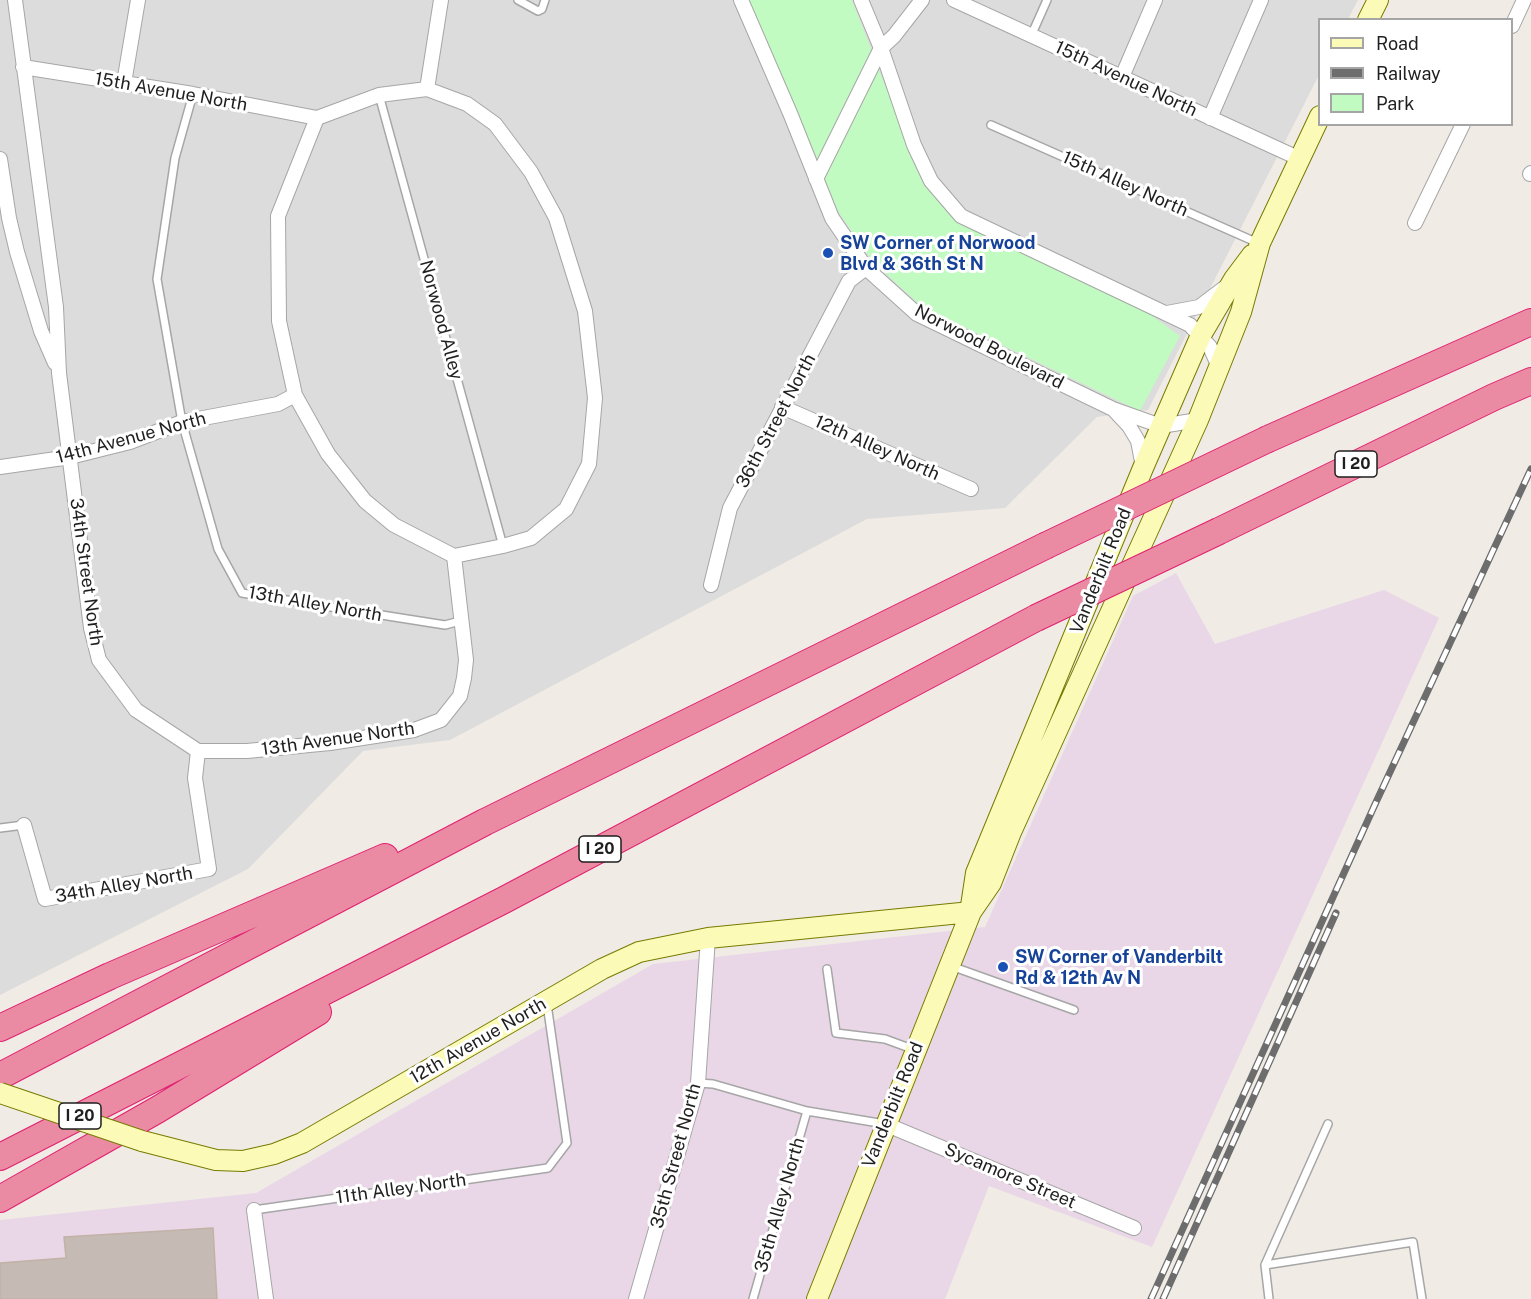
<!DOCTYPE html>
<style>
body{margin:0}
#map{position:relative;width:1531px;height:1299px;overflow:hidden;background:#f0ece5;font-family:"Public Sans",sans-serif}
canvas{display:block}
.legend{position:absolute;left:1318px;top:18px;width:195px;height:108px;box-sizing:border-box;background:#fff;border:2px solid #a5a5a5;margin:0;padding:8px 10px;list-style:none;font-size:18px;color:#1f1f1f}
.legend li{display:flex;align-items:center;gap:12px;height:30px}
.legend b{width:30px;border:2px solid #a5a5a5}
</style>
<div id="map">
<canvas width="1531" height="1299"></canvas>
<ul class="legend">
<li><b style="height:8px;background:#fcfab7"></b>Road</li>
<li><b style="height:8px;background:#6d6d6d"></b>Railway</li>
<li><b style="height:16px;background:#c1fbc1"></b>Park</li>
</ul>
</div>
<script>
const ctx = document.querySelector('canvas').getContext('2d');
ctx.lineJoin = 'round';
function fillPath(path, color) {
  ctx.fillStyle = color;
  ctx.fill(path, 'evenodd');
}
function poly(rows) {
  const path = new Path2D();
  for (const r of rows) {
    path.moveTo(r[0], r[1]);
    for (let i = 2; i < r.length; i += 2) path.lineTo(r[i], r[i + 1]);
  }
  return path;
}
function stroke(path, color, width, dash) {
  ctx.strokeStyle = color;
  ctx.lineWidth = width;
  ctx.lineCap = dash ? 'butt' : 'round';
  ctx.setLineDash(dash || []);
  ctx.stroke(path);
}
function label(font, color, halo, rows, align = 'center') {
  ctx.font = font + ' "Public Sans",sans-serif';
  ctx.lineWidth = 6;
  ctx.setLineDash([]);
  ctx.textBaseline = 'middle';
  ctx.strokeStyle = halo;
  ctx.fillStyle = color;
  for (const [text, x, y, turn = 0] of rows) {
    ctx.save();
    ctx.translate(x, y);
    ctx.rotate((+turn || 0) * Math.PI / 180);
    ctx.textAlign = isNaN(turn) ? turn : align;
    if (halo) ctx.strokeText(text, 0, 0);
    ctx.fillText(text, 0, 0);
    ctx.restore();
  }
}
fillPath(poly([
 [0,0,1358,0,1348,19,1320,20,1319,75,1148,410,1097,417,1005,508,867,519,450,740,363,751,248,869,0,995]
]), '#dddcdc');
fillPath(poly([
 [1176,573,1215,644,1384,590,1439,618,1152,1247,989,1186,945,1299,0,1299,0,1220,256,1193,653,964,985,927,1133,596]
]), '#e9d7e7');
fillPath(poly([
 [747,0,852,0,923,183,954,220,1147,312,1180,336,1140,411,922,307,873,262,839,213]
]), '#c1fbc1');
const building = poly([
 [213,1228,217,1299,0,1299,0,1263,66,1258,64,1237,213,1228]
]);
fillPath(building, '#c5bbb4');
stroke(building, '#c2b1a7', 1.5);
const lane = poly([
 [518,0,538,11,542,9,545,0],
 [1031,36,1047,0],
 [193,94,175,158,157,279,182,422,218,549,242,593,445,625,460,621],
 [379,95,503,546],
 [991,125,1258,243],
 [0,828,24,825],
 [951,966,1074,1010],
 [827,969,836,1033,885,1039,915,1050],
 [698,1083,713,1084,807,1111,885,1124],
 [254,1210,548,1168,567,1143,547,1004],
 [1265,1265,1413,1242,1422,1299],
 [753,1299,807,1111],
 [1269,1299,1265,1265,1328,1124]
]);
const street = poly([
 [15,0,56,307,59,373,91,628,99,660,136,710,198,751],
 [741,0,790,113,832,218,866,268,917,314,1113,409,1161,426,1198,420],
 [861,0,881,48,914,145,931,181,961,216,1190,325,1210,347,1219,367],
 [954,0,1298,158],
 [1512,26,1524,0],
 [23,67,193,94,317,118],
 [1122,77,1155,0],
 [124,83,138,0],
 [427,89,467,104,495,124,531,172,556,218,585,311,595,398,589,464,566,509,531,538,503,546,454,556,394,525,365,501,328,454,295,395,279,321,278,216,317,118,379,95,427,89],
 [427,89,441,0],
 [1210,118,1261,0],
 [0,159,9,218,17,252,41,331,55,363],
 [1530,174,1531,173],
 [816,179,881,48,894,36,922,0],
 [1415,223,1463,124],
 [1167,313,1199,307,1224,288],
 [782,407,971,489],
 [1115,411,1129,426,1138,441,1143,467],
 [0,467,70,457,130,442,182,422,278,404,295,395],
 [711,585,730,508,849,281,866,268],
 [198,751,247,751,330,743,414,730,441,720,460,696,464,678,466,660,454,556],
 [24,825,45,899,209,869,195,778,198,751],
 [885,1124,1134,1228],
 [254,1210,266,1299],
 [636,1299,698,1083,708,938]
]);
const secondary = poly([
 [1368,20,1378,0],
 [971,906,976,873,1143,468,1201,335,1234,279,1252,255],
 [142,1141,216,1160,243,1161,274,1154,302,1143,602,969,639,952,708,938,971,912],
 [817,1299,971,912,991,883,1011,832,1198,420,1241,312,1260,243,1320,116]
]);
const highway = poly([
 [1268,439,1531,322],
 [1219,531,1494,397,1531,381],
 [0,1028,110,976,385,857],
 [0,1076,485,822,1045,546],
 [0,1157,504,900,1036,618],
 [0,1199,157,1110,318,1012]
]);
stroke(lane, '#a6a6a6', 10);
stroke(street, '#a6a6a6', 16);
stroke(secondary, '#777b01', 22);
stroke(highway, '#e11f70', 28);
stroke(lane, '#fff', 7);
stroke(street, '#fff', 14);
stroke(secondary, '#fcfab7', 20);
stroke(highway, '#ea8aa3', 26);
const rail = poly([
 [1151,1299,1377,800,1531,469],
 [1163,1299,1336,913]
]);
stroke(rail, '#6d6d6d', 7);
stroke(rail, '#fff', 4.5, [14]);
const secondaryBridge = poly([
 [0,1093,142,1141]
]);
const highwayBridge = poly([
 [1045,546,1268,439],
 [1036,618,1219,531]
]);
stroke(secondaryBridge, '#777b01', 22, []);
stroke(highwayBridge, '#e11f70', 28, []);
stroke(secondaryBridge, '#fcfab7', 20);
stroke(highwayBridge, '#ea8aa3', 26);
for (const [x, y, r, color] of [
 [828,253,6,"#1a4fb4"],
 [1003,967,6,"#1a4fb4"]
]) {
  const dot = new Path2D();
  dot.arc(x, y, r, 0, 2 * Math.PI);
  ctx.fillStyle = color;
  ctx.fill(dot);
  stroke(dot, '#fff', 2);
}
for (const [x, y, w] of [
 [1356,464,42],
 [600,849,42],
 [80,1116,42]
]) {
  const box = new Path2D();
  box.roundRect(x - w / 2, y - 13, w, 26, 4.5);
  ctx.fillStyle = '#fff';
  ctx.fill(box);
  stroke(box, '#1f1f1f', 1.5);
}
label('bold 16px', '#1f1f1f', null, [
 ["I 20",1356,464],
 ["I 20",600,849],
 ["I 20",80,1116]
]);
label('18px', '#1f1f1f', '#fff', [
 ["15th Avenue North",1126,79,25],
 ["15th Avenue North",171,92,10],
 ["15th Alley North",1125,184,24],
 ["Norwood Alley",441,320,75],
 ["Norwood Boulevard",989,347,27],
 ["36th Street North",776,421,-62],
 ["14th Avenue North",131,438,-15],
 ["12th Alley North",877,448,24],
 ["Vanderbilt Road",1101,571,-68],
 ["34th Street North",86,572,82],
 ["13th Alley North",315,604,10],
 ["13th Avenue North",338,739,-8],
 ["34th Alley North",124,885,-10],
 ["12th Avenue North",478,1041,-30],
 ["Vanderbilt Road",893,1105,-68],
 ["35th Street North",676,1156,-75],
 ["Sycamore Street",1010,1176,23],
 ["11th Alley North",401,1189,-8],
 ["35th Alley North",780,1205,-74]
]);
label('bold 18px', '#164399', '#fff', [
 ["SW Corner of Norwood",840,243],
 ["Blvd & 36th St N",840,264],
 ["SW Corner of Vanderbilt",1015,957],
 ["Rd & 12th Av N",1015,978]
], 'left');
</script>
